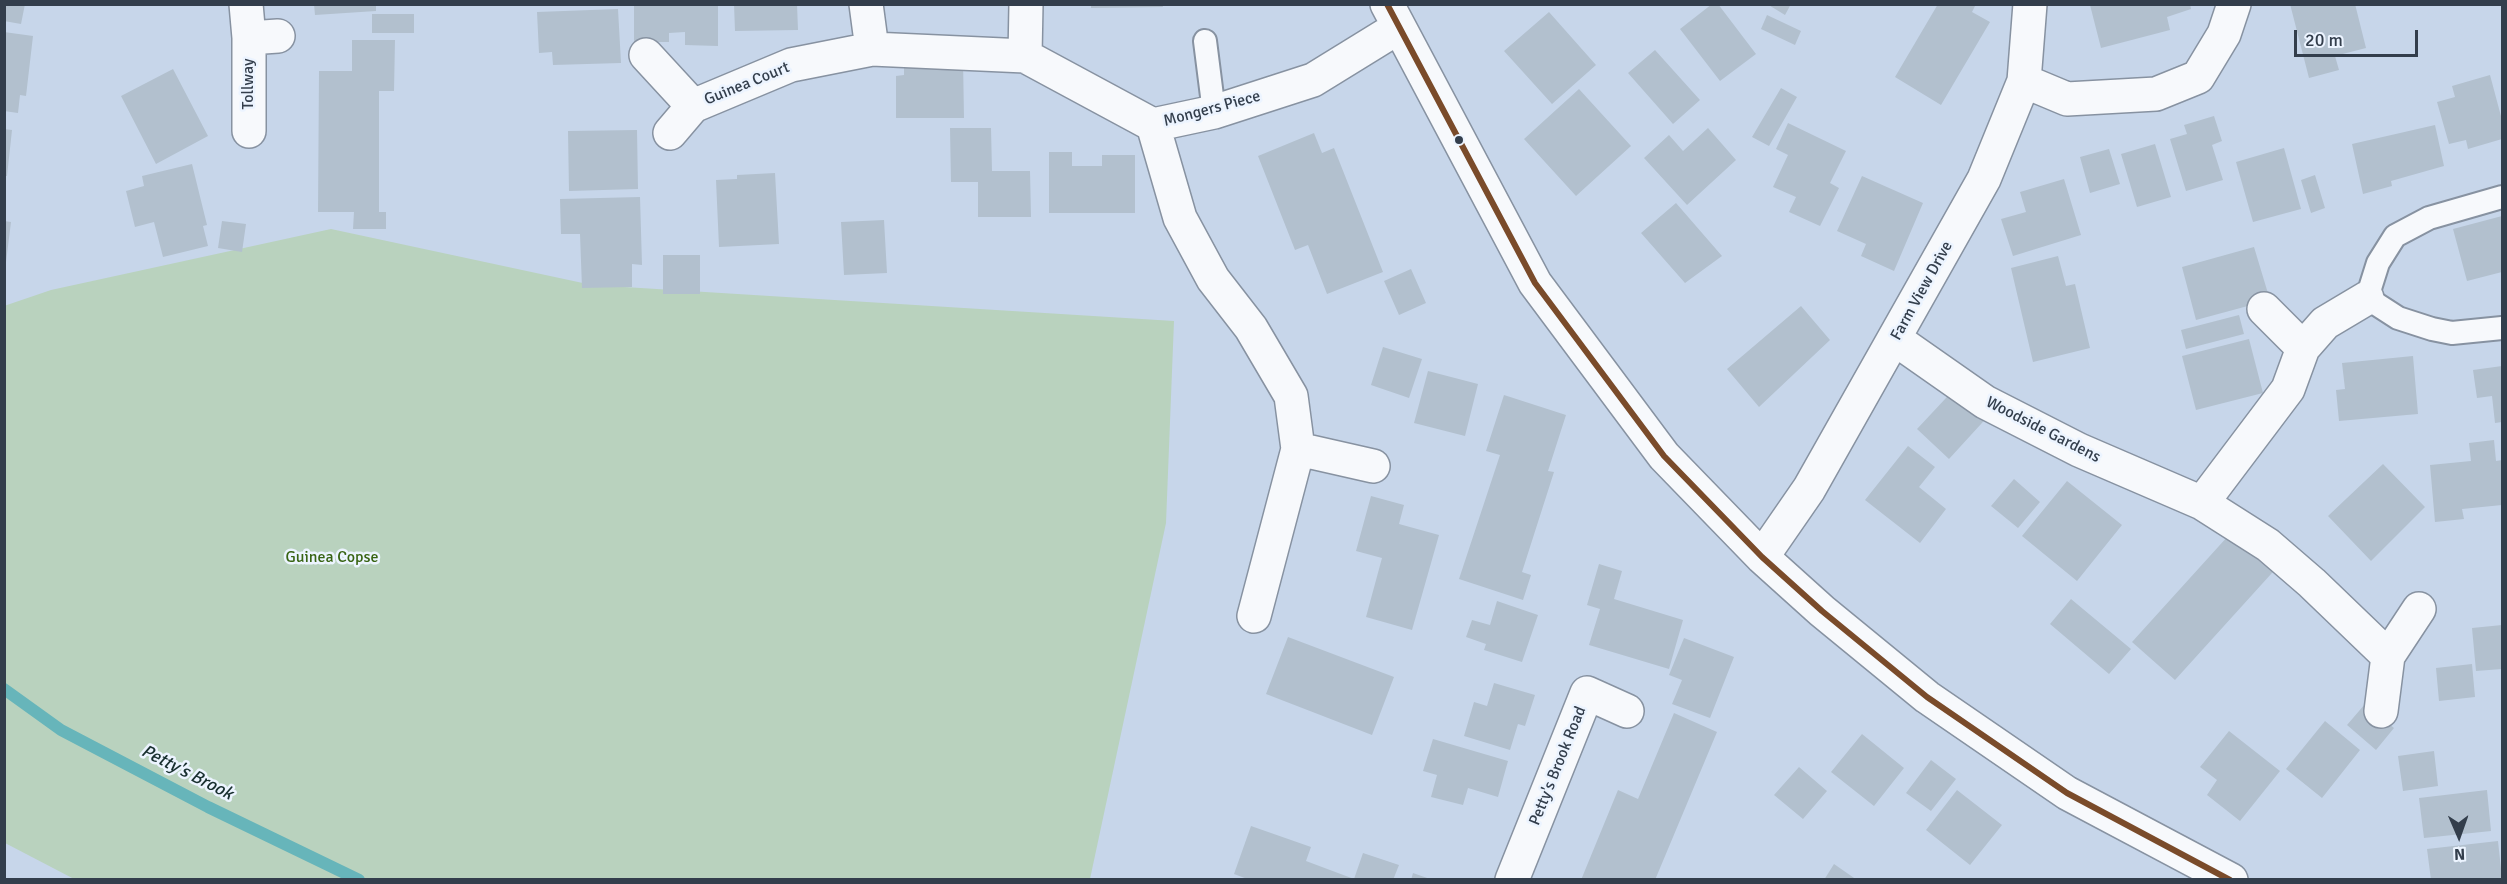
<!DOCTYPE html>
<style>
body{margin:0}
#map{position:relative;width:2507px;height:884px;overflow:hidden;background:#c7d6ea;font-family:Signika,sans-serif}
canvas{display:block}
.frame{position:absolute;inset:0;border:6px solid #333e4c;pointer-events:none}
.north{position:absolute;left:2429px;top:806px;width:60px;height:60px;-webkit-text-stroke:4px #ecf4ff;paint-order:stroke;rotate:178deg;font-size:16px;font-weight:700;line-height:24px;text-align:center;color:#333e4c}
.north::after{content:'';display:block;margin:auto;width:21px;height:27px;background:#333e4c;clip-path:polygon(50% 0,100% 100%,50% 72%,0 100%)}
.scale{position:absolute;left:2294px;top:30px;width:124px;height:27px;box-sizing:border-box;border:3px solid #333e4c;border-top:0;padding-left:8px;font-size:18px;line-height:21px;white-space:nowrap;color:#333e4c;-webkit-text-stroke:4px #ecf4ff;paint-order:stroke}
</style>
<div id="map">
<canvas width="2507" height="884"></canvas>
<div class="frame"></div>
<div class="north">N</div>
<div class="scale">20 m</div>
</div>
<script>
const ctx = document.querySelector('canvas').getContext('2d');
ctx.lineJoin = 'round';
function fillPath(path, color) {
  ctx.fillStyle = color;
  ctx.fill(path, 'evenodd');
}
function poly(rows) {
  const path = new Path2D();
  for (const r of rows) {
    path.moveTo(r[0], r[1]);
    for (let i = 2; i < r.length; i += 2) path.lineTo(r[i], r[i + 1]);
  }
  return path;
}
function stroke(path, color, width, dash) {
  ctx.strokeStyle = color;
  ctx.lineWidth = width;
  ctx.lineCap = dash ? 'butt' : 'round';
  ctx.setLineDash(dash || []);
  ctx.stroke(path);
}
function label(font, color, halo, rows, align = 'center') {
  ctx.font = font + ' Signika,sans-serif';
  ctx.lineWidth = 5;
  ctx.setLineDash([]);
  ctx.textBaseline = 'middle';
  ctx.strokeStyle = halo;
  ctx.fillStyle = color;
  for (const [text, x, y, turn = 0] of rows) {
    ctx.save();
    ctx.translate(x, y);
    ctx.rotate((+turn || 0) * Math.PI / 180);
    ctx.textAlign = isNaN(turn) ? turn : align;
    if (halo) ctx.strokeText(text, 0, 0);
    ctx.fillText(text, 0, 0);
    ctx.restore();
  }
}
fillPath(poly([
 [331,229,592,285,1174,321,1166,523,1090,879,76,880,5,843,4,306,51,290]
]), '#b9d2be');
stroke(poly([
 [4,689,61,730,208,807,359,880]
]), '#67b5ba', 12);
fillPath(poly([
 [4,4,25,4,21,24,4,21],
 [314,4,376,4,376,11,315,15],
 [634,4,718,4,718,46,685,45,685,32,669,33,669,42,634,42],
 [734,4,797,4,798,30,735,31],
 [1091,4,1162,4,1163,7,1091,8],
 [1712,4,1718,4,1756,54,1720,81,1680,29],
 [1767,4,1791,4,1785,15],
 [1938,4,1976,4,1972,12,1990,22,1941,105,1895,77],
 [2093,4,2190,4,2191,9,2167,17,2170,30,2101,48,2090,5],
 [2290,4,2355,4,2366,48,2335,56,2339,70,2309,78],
 [618,9,621,63,553,65,552,52,539,53,537,12],
 [1549,12,1596,65,1552,104,1504,51],
 [372,14,414,14,414,33,372,33],
 [1767,15,1801,31,1795,45,1761,29],
 [4,32,33,36,26,96,20,95,18,113,4,111],
 [352,40,395,40,394,91,379,91,379,212,386,212,386,229,353,229,354,212,318,212,319,71,352,71],
 [1655,50,1700,100,1673,124,1628,73],
 [904,59,963,59,964,118,896,118,896,76,904,75],
 [173,69,208,136,156,164,121,96],
 [2490,75,2502,120,2502,139,2468,149,2466,140,2449,144,2437,102,2455,97,2452,86],
 [1781,88,1797,97,1769,146,1752,137],
 [1579,89,1631,146,1576,196,1524,139],
 [2214,116,2222,141,2212,145,2223,180,2186,191,2170,139,2187,134,2184,125],
 [1788,123,1846,151,1830,183,1839,188,1820,226,1789,212,1796,197,1773,187,1788,155,1776,149],
 [2435,125,2444,166,2391,181,2392,186,2363,194,2352,144],
 [950,128,991,128,992,171,1030,171,1031,217,978,217,978,182,951,182],
 [1708,128,1736,160,1687,205,1644,158,1669,135,1683,151],
 [4,129,12,130,7,176,4,176],
 [637,130,638,189,569,191,568,131],
 [1314,133,1322,153,1334,148,1383,272,1327,294,1308,245,1295,250,1258,156],
 [2155,144,2171,197,2137,207,2121,154],
 [2284,148,2301,209,2253,222,2236,162],
 [2109,149,2120,184,2090,193,2080,157],
 [1049,152,1072,152,1072,166,1102,166,1102,155,1135,155,1135,213,1049,213],
 [192,164,207,225,203,226,208,246,163,257,154,222,135,227,126,191,144,186,142,176],
 [775,173,779,244,719,247,716,180,737,179,737,175],
 [2315,175,2325,208,2311,213,2301,180],
 [1862,176,1923,203,1894,271,1861,256,1866,244,1837,231],
 [2064,179,2081,235,2013,256,2001,219,2026,212,2020,192],
 [640,197,642,265,632,264,632,287,582,288,580,234,561,234,560,199],
 [1676,203,1722,256,1685,283,1641,233],
 [2502,216,2502,272,2467,281,2453,229],
 [884,220,887,273,844,275,841,222],
 [4,221,11,222,6,262,4,262],
 [222,221,246,224,242,252,218,248],
 [2254,247,2270,300,2196,320,2182,267],
 [663,255,700,255,700,294,663,294],
 [2058,256,2066,286,2075,284,2090,348,2033,362,2011,268],
 [1411,269,1426,303,1399,315,1384,281],
 [1801,306,1830,340,1759,407,1727,369],
 [2239,315,2244,334,2186,349,2181,330],
 [2249,339,2263,393,2196,410,2182,356],
 [1383,347,1422,359,1409,398,1371,385],
 [2413,356,2418,414,2339,421,2336,390,2345,389,2342,363],
 [2502,366,2502,422,2495,423,2492,396,2477,398,2473,370],
 [1428,371,1478,384,1465,436,1414,423],
 [1960,383,1992,412,1949,459,1917,429],
 [1504,395,1566,415,1548,471,1554,472,1522,572,1531,575,1523,600,1459,579,1500,455,1486,451],
 [2494,440,2496,461,2502,460,2502,505,2462,509,2464,519,2435,522,2430,465,2471,461,2469,443],
 [1908,446,1935,467,1919,487,1946,509,1920,543,1865,500],
 [2383,464,2425,507,2371,561,2328,516],
 [2014,479,2040,502,2018,528,1991,506],
 [2067,481,2122,525,2077,581,2022,536],
 [1371,496,1404,505,1399,524,1439,535,1412,630,1366,617,1382,558,1356,551],
 [2238,525,2281,563,2175,680,2132,642],
 [1599,564,1622,571,1614,599,1683,620,1669,669,1589,645,1600,609,1587,605],
 [2071,599,2131,649,2109,674,2050,624],
 [1497,601,1538,615,1522,662,1484,650,1486,644,1466,637,1472,620,1490,625],
 [2502,625,2502,669,2476,671,2472,628],
 [1288,637,1394,677,1372,735,1266,694],
 [1684,638,1734,657,1710,718,1672,704,1682,680,1669,675],
 [2472,664,2475,697,2439,701,2436,668],
 [1494,683,1535,695,1525,726,1518,724,1510,750,1464,736,1474,702,1487,706],
 [2365,704,2394,728,2376,750,2347,725],
 [1674,713,1717,732,1655,880,1581,880,1618,790,1638,799],
 [2325,721,2360,750,2322,798,2286,769],
 [2229,731,2280,771,2240,821,2207,795,2217,780,2200,767],
 [1862,734,1904,768,1874,806,1831,772],
 [1433,739,1508,761,1498,797,1468,788,1463,805,1431,797,1437,775,1423,771],
 [2434,751,2438,786,2403,791,2398,756],
 [1931,760,1956,779,1931,811,1906,793],
 [1799,767,1827,791,1803,819,1774,795],
 [1957,790,2002,825,1970,865,1926,830],
 [2487,790,2491,831,2424,838,2419,798],
 [1251,826,1311,847,1306,861,1354,879,1363,853,1399,865,1393,880,1250,880,1234,874],
 [2498,841,2502,878,2431,880,2427,849],
 [1834,864,1857,880,1824,880],
 [1413,873,1430,879,1430,880,1411,880]
]), '#b2c0ce');
const service = poly([
 [1205,41,1214,112],
 [2502,197,2429,218,2395,236,2378,263,2367,298,2398,318,2432,329,2452,333,2502,328]
]);
const minor = poly([
 [246,4,249,38,249,131],
 [866,4,872,49],
 [1387,4,1535,283,1664,456,1762,557,1822,611,1927,697,2067,793,2231,880],
 [249,38,278,36],
 [646,55,693,106],
 [1025,56,1026,4],
 [2024,81,2067,99,2156,94,2198,77,2224,34,2234,4],
 [670,133,693,106,791,65,872,49,1025,56,1153,125],
 [2264,309,2303,348],
 [1895,339,1985,402,2079,450,2202,503,2268,545,2312,583,2388,656],
 [1298,449,1373,466],
 [2202,503,2288,389,2303,348,2325,323,2367,298],
 [1762,557,1809,489,1984,179,2024,81,2030,4],
 [1254,616,1298,449,1291,396,1251,328,1213,279,1180,218,1153,125,1214,112,1313,80,1399,27],
 [2381,711,2388,656,2419,609],
 [1512,880,1587,693,1627,711]
]);
stroke(service, '#8792a1', 26);
stroke(minor, '#8792a1', 36);
stroke(service, '#f7f9fc', 22);
stroke(minor, '#f7f9fc', 33);
stroke(poly([
 [1387,4,1535,283,1664,456,1762,557,1822,611,1927,697,2067,793,2230,880]
]), '#7a4b2a', 6);
for (const [x, y, r, color] of [
 [1459,140,5,"#333e4c"]
]) {
  const dot = new Path2D();
  dot.arc(x, y, r, 0, 2 * Math.PI);
  ctx.fillStyle = color;
  ctx.fill(dot);
  stroke(dot, '#ecf4ff', 2);
}
label('16px', '#333e4c', '#ecf4ff', [
 ["Tollway",249,84,-90],
 ["Guinea Court",747,84,-22],
 ["Mongers Piece",1212,109,-15],
 ["Farm View Drive",1922,291,-61],
 ["Woodside Gardens",2043,430,27],
 ["Petty's Brook Road",1558,766,-68]
]);
label('16px', '#386413', '#ecf4ff', [
 ["Guinea Copse",332,558]
]);
label('italic 18px', '#182f2f', '#ecf4ff', [
 ["Petty's Brook",187,773,27]
]);
</script>
